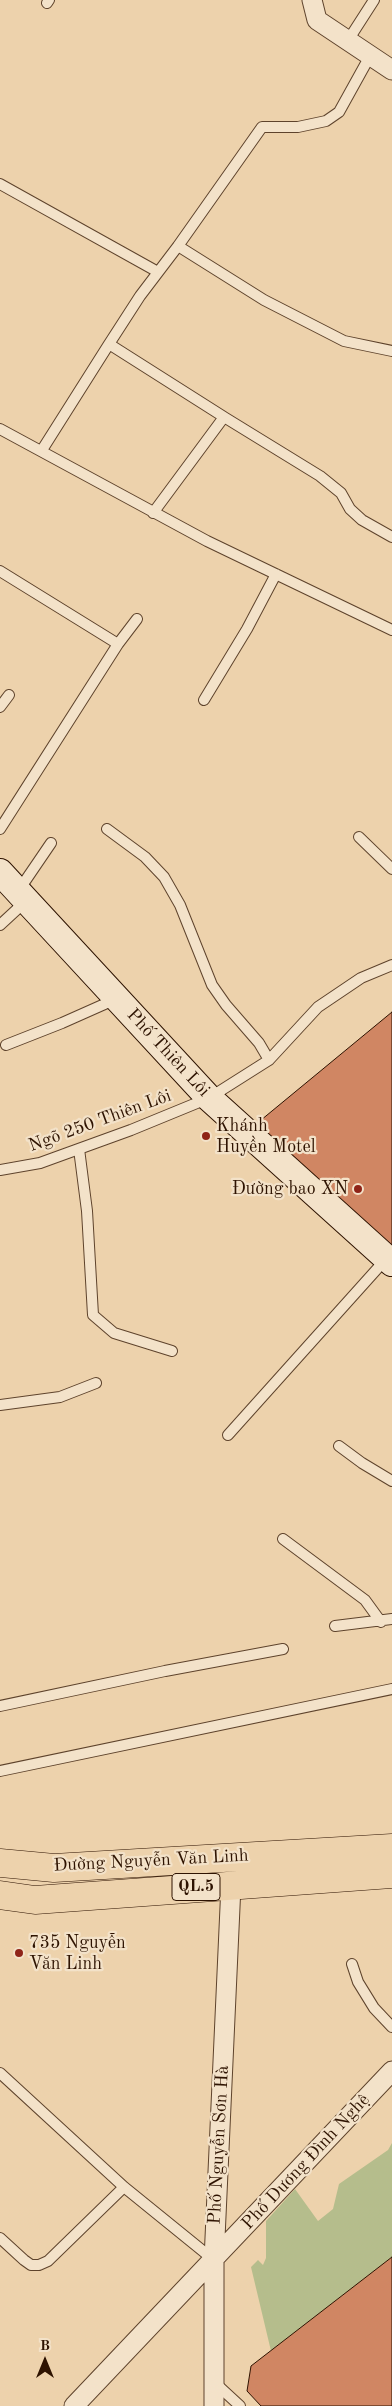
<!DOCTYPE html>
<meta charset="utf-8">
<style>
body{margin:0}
#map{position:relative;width:392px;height:2406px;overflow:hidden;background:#edd2ac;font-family:"Old Standard TT",serif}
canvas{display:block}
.north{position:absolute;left:20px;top:2336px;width:50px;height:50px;-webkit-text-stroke:4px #f3e2c9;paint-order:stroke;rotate:0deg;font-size:14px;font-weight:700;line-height:20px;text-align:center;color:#2e1301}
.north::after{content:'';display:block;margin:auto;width:18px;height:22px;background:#2e1301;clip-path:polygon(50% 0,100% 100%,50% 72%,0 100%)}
</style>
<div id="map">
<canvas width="392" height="2406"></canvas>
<div class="north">B</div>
</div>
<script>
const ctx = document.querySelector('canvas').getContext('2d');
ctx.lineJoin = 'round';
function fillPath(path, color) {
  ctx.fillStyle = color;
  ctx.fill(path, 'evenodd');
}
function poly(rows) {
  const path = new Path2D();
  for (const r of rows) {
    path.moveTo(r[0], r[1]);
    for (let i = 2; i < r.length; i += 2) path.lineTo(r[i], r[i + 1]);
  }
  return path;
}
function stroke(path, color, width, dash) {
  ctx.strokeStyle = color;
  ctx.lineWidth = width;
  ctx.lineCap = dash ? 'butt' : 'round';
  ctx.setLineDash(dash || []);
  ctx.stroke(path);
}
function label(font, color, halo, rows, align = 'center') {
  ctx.font = font + ' "Old Standard TT",serif';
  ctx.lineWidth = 4.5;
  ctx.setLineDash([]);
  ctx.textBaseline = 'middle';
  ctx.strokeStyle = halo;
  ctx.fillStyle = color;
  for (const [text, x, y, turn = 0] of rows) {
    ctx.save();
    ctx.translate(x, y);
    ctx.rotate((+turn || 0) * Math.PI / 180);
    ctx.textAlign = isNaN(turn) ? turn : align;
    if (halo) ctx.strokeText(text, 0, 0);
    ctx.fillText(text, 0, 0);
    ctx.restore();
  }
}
fillPath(poly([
 [392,2143,392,2257,271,2351,251,2267,258,2260,263,2265,266,2258,266,2221,295,2189,318,2221,333,2209,339,2184,388,2150]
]), '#b5bd8c');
const building = poly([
 [392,1012,392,1253,255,1125,392,1012],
 [392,2257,392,2406,261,2406,247,2391,251,2366,392,2257]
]);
fillPath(building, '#d08663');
stroke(building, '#2e1301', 1);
const service = poly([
 [47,3,49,0],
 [347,42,374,0],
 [0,184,158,272],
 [178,246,264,300,344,341,392,351],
 [224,417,109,344,140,296,178,246,262,127,298,127,326,121,339,112,370,56],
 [0,429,207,541,392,630],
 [42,450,109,344],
 [153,513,224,417,320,476,341,493,350,509,362,520,392,537],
 [0,571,118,644],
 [204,700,247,629,276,574],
 [0,707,9,695],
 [0,829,118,644,137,619],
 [107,829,145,857,164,877,180,905,212,985,226,1005,259,1043,269,1060],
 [359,837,392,869],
 [19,890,51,843],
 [0,925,26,901],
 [6,1045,62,1023,116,999],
 [79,1149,87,1211,93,1315,114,1333,172,1351],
 [0,1170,40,1163,131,1130,209,1098,269,1060,318,1007,361,978,392,965],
 [0,1405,60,1397,96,1383],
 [228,1435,386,1259],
 [339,1446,362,1463,392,1481],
 [283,1539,365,1600,381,1622],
 [335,1626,392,1619],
 [0,1706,165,1671,283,1649],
 [0,1771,392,1689],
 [352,1964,358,1982,374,2008,392,2027],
 [0,2073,124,2187,214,2260],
 [0,2238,24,2260,31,2265,39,2265,48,2261,124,2187],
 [214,2382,240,2406]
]);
const minor = poly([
 [312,0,317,20,392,70],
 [74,2406,392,2071],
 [214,2406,214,2260,231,1885]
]);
const secondary = poly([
 [0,872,209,1098,392,1263]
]);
const trunk = poly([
 [0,1863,54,1868,392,1848],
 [0,1895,35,1900,392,1874]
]);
stroke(service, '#5e432c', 12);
stroke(minor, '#5e432c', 21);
stroke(secondary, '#2e1301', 28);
stroke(trunk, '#2e1301', 29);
stroke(service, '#f3e2c9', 10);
stroke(minor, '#f3e2c9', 19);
stroke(secondary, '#f3e2c9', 26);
stroke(trunk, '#edd2ac', 28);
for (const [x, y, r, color] of [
 [206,1136,5,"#8f2418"],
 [358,1189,5,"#8f2418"],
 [19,1953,5,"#8f2418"]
]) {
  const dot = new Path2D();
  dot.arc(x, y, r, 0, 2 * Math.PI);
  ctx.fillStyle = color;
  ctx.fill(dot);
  stroke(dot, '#f3e2c9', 2);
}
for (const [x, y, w] of [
 [196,1887,48]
]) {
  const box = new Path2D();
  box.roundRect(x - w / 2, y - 13.5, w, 27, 4);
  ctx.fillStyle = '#f3e2c9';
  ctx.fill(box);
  stroke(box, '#2e1301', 1);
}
label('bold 16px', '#2e1301', null, [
 ["QL.5",196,1887]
]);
label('18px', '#2e1301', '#f3e2c9', [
 ["Phố Thiên Lôi",168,1053,47],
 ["Ngõ 250 Thiên Lôi",100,1121,-20],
 ["Đường Nguyễn Văn Linh",151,1861,-3],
 ["Phố Nguyễn Sơn Hà",219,2145,-87],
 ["Phố Dương Đình Nghệ",306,2162,-47]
]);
label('18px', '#2e1301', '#f3e2c9', [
 ["Khánh",216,1126],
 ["Huyền Motel",216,1147],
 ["Đường bao XN",348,1189,"right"],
 ["735 Nguyễn",29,1943],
 ["Văn Linh",29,1964]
], 'left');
</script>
